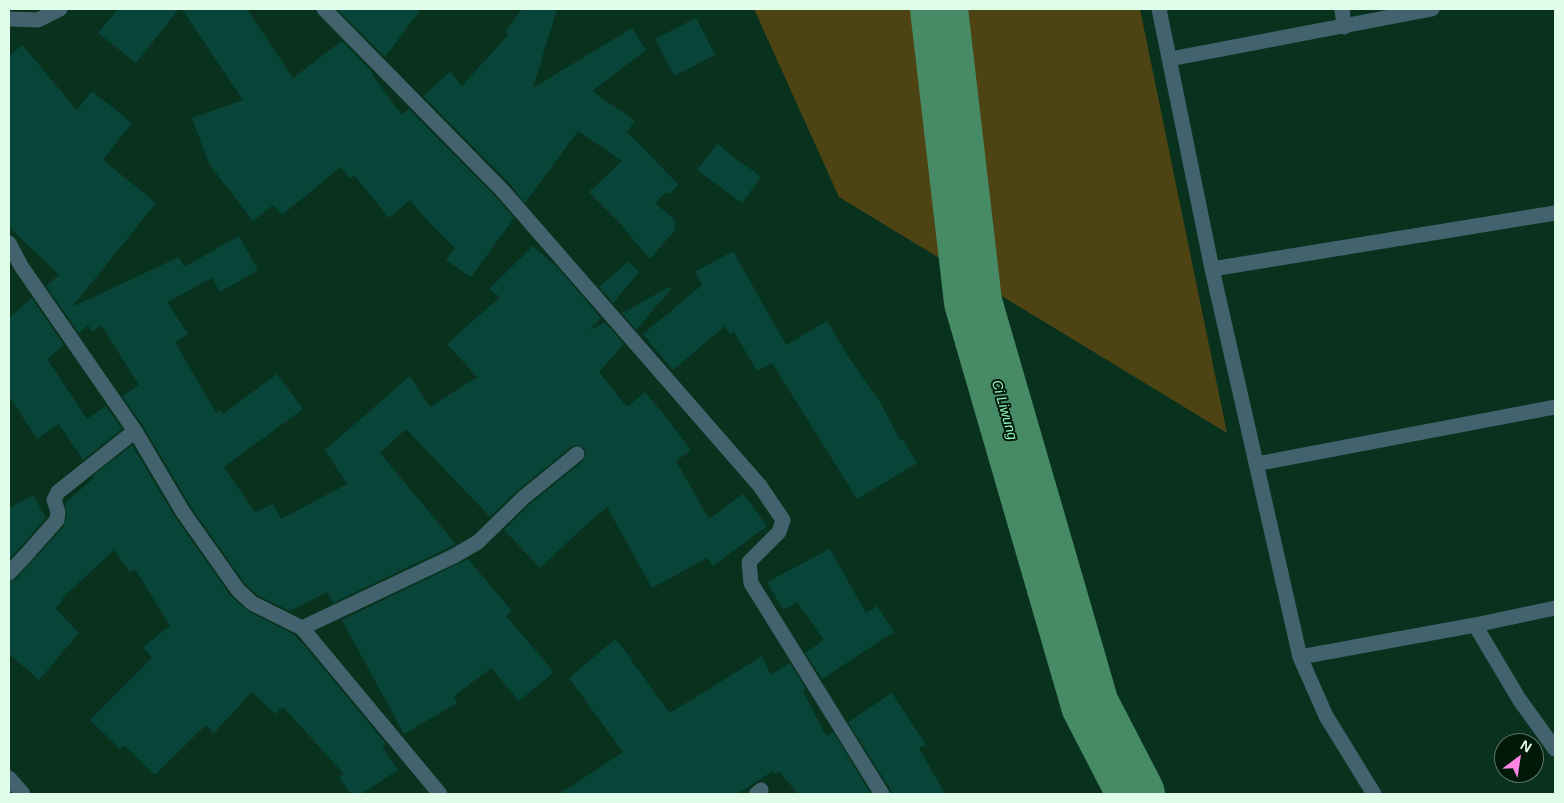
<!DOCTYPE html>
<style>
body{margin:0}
#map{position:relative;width:1564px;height:803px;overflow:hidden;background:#08321e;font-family:Helvetica,sans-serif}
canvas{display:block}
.frame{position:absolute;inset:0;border:10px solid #e0fdea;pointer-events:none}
.north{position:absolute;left:1494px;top:733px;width:50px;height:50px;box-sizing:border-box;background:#001909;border:1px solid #5a7463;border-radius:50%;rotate:31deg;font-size:14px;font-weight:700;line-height:20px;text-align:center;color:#e0fdea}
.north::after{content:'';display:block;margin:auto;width:18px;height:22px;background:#fe85e0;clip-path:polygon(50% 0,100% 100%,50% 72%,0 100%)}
</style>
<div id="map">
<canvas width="1564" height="803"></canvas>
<div class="frame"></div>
<div class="north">N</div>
</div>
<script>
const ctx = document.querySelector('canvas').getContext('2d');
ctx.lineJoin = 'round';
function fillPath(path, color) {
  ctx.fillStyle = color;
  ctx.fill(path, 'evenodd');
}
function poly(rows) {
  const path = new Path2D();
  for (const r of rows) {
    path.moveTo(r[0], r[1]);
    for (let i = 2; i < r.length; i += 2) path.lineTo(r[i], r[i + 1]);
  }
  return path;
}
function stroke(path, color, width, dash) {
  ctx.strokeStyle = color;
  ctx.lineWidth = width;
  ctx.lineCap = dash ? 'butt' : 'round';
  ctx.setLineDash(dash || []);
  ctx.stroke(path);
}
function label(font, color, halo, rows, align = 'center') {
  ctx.font = font + ' Helvetica,sans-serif';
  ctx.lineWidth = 4;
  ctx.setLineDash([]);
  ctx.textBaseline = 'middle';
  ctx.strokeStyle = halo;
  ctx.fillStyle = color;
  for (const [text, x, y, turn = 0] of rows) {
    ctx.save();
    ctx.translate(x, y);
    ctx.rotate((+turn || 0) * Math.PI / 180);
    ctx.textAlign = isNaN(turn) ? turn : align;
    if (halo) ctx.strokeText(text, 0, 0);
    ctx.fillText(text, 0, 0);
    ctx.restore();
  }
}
fillPath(poly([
 [754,9,1140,9,1227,433,839,197]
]), '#4e4413');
stroke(poly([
 [939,9,973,302,1090,705,1136,794]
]), '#478b66', 58);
fillPath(poly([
 [118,9,179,9,136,63,98,33],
 [182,9,247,9,293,78,342,41,373,73,372,75,402,115,409,109,495,196,514,218,471,277,446,260,455,248,427,220,410,200,389,218,354,175,350,179,341,167,282,215,273,205,253,221,209,164,192,118,243,100],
 [337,9,421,9,385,57],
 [522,9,557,9,533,88,632,28,646,50,592,91,635,121,627,132,678,184,670,194,667,192,655,203,675,220,675,230,650,259,617,220,589,192,622,161,578,131,525,203,509,183,423,96,450,72,462,86,509,34,505,31],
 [696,18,715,55,674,76,655,39],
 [22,45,77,110,92,91,132,123,103,160,156,203,72,307,179,257,184,267,239,236,258,270,220,292,212,278,167,302,188,334,175,342,216,413,220,410,223,414,277,374,303,409,224,467,255,512,273,504,281,519,347,484,325,450,410,376,430,407,477,377,447,344,500,297,489,289,533,246,559,269,601,318,589,331,605,322,624,344,599,372,627,407,645,392,666,417,691,450,676,461,709,519,743,494,767,526,713,566,707,558,652,588,607,507,577,533,540,568,504,530,529,505,583,461,586,453,584,448,576,445,571,447,517,491,490,517,406,429,380,453,456,544,333,603,327,592,290,611,257,595,245,584,191,507,143,426,122,396,139,385,101,325,92,332,88,325,79,333,46,286,59,275,9,227,9,56],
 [717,144,761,177,742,203,697,170],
 [733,251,786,345,827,321,850,359,880,402,900,440,902,439,917,463,857,499,772,363,757,371,734,332,730,334,725,326,673,370,643,334,702,285,695,272],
 [628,262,639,272,613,303,599,287],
 [669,287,671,289,636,330,622,313],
 [32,298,64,345,47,359,87,419,106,406,122,429,83,460,59,424,37,439,9,396,9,318],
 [132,445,175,517,230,595,248,611,293,634,305,646,386,744,382,746,398,770,361,794,351,794,339,777,344,774,283,707,275,714,252,692,214,733,206,725,155,775,124,745,120,749,90,720,152,658,143,647,170,626,135,569,130,572,114,550,60,600,62,602,55,608,79,633,39,680,9,654,9,582,16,579,64,526,67,513,65,503,94,478,93,476],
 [33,495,46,518,9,560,9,508],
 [830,549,866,613,877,606,894,632,822,679,805,653,824,640,797,602,783,610,767,582],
 [468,559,512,611,506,616,554,672,519,701,491,668,454,696,457,703,404,734,342,620],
 [615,639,632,659,631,660,670,713,762,656,771,675,790,663,806,689,803,691,826,736,833,732,871,794,798,794,779,771,774,774,773,771,737,794,559,794,623,752,569,678],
 [892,693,926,745,919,748,945,794,891,794,890,789,848,722]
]), '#094439');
stroke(poly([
 [324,9,502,190,760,486,783,520,779,532,749,562,751,583,882,794],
 [1159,9,1212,269,1300,657,1326,716,1374,794],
 [1342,9,1344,27],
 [9,19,38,20,60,9],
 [1170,59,1432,9],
 [9,243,21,266,135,431,183,512,238,590,252,603,302,628,440,794],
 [1212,269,1555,213],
 [1256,464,1555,407],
 [9,573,26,555,57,520,58,512,54,500,58,492,135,431],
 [1475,625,1519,699,1555,749],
 [302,628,454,556,478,542,523,498,577,454],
 [1300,657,1475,625,1555,608],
 [9,778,23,794],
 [756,794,761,790]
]), '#42636d', 15);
label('italic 14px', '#94f5be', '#001909', [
 ["Ci Liwung",1004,410,74]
]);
</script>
